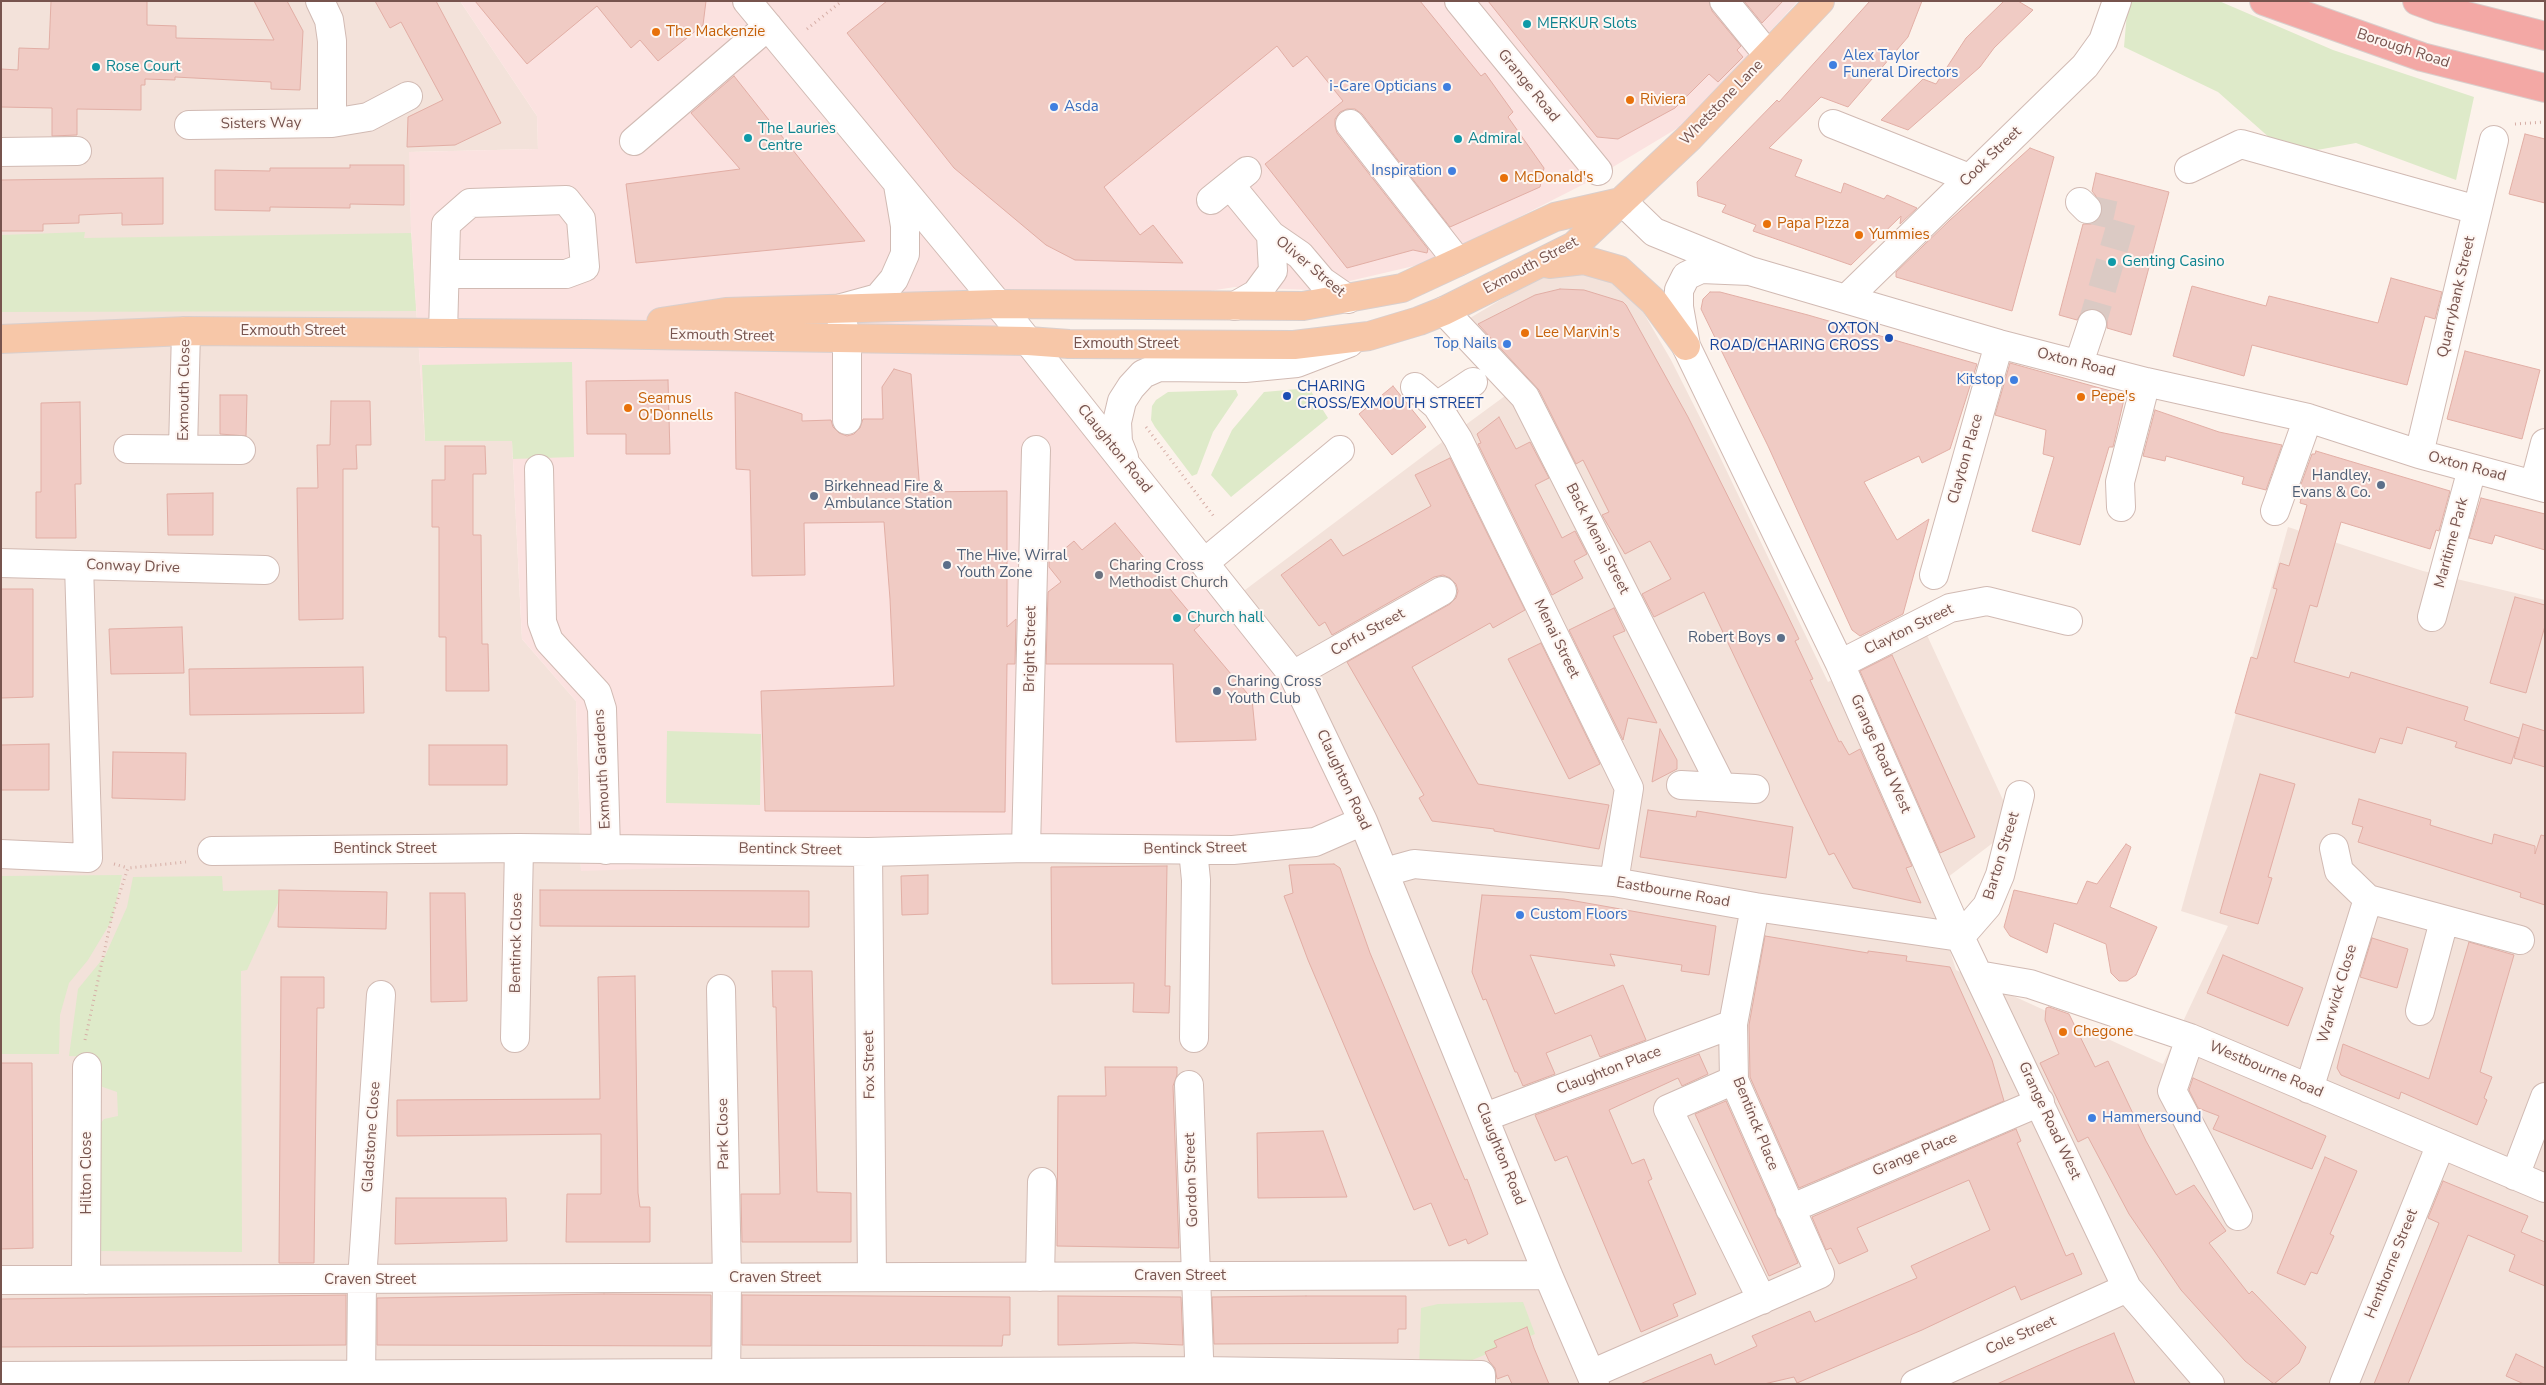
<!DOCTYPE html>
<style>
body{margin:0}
#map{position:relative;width:2546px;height:1385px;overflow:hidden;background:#fcf2eb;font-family:"Nunito Sans",sans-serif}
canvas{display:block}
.frame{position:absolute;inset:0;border:2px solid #77544e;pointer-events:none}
</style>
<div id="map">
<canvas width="2546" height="1385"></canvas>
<div class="frame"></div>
</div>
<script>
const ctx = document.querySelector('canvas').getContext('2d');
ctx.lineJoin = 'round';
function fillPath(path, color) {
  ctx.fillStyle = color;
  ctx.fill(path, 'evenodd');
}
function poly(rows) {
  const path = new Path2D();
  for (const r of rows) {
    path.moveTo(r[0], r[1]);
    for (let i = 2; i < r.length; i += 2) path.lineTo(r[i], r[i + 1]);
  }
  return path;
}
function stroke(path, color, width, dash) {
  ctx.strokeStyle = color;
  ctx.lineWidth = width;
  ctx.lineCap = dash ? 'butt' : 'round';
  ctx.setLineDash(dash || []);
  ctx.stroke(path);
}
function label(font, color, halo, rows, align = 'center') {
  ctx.font = font + ' "Nunito Sans",sans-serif';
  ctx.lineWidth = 4;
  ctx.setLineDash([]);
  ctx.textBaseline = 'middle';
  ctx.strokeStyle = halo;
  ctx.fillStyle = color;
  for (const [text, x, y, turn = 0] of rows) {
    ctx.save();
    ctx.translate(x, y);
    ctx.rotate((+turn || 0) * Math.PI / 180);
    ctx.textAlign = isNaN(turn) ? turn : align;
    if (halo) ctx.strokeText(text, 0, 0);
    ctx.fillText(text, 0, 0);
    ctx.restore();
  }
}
fillPath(poly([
 [1,1,460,1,537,116,538,149,410,152,411,229,425,441,512,441,522,639,576,701,581,871,1233,599,1434,448,1524,382,1470,318,1541,276,1570,274,1599,276,1621,287,1639,305,1671,360,1719,455,1828,682,1926,633,2015,826,1931,890,1956,970,2163,1064,2228,926,2181,911,2288,527,2423,571,2545,600,2545,1384,1,1384]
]), '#f3e2da');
fillPath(poly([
 [460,1,1798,1,1686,123,1588,182,1431,262,1311,290,1235,287,1013,321,1233,599,1363,821,1193,850,581,871,576,701,522,639,512,441,425,441,411,229,409,152,538,149,537,116]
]), '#fbe2e0');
fillPath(poly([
 [2128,1,2219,1,2333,50,2474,97,2456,180,2356,143,2289,155,2218,92,2124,47],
 [85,232,84,238,411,233,416,311,1,312,1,235],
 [572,362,574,457,513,459,512,441,425,441,422,365],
 [1309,388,1328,418,1231,497,1211,475,1232,430,1264,392],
 [1236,390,1238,395,1213,432,1197,474,1192,476,1155,427,1151,420,1152,406,1156,400,1168,392],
 [667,731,761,734,760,805,666,803],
 [122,875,112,920,88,960,69,983,60,1015,59,1054,1,1054,2,876],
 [222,876,223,891,279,890,278,903,247,970,241,971,242,1252,94,1251,91,1136,104,1119,118,1116,117,1092,100,1086,90,1057,69,1056,78,989,105,956,127,907,133,877],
 [1523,1302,1535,1334,1465,1363,1419,1370,1421,1308,1438,1304]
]), '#deeac9');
const building = poly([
 [51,1,147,1,147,25,176,26,176,38,274,40,254,1,287,1,303,31,300,90,271,89,271,82,175,77,175,80,145,79,145,85,141,85,141,110,77,109,77,135,52,136,52,108,1,107,1,69,18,70,19,48,49,49,51,1],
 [375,1,436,1,501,123,455,145,407,147,408,117,443,100,401,22,390,28,375,1],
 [475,1,706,1,703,25,658,61,640,40,631,48,597,6,527,64,475,1],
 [887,1,1420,1,1481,76,1485,73,1513,112,1508,117,1544,168,1540,187,1450,227,1362,114,1355,109,1347,109,1340,112,1335,119,1335,126,1337,133,1428,249,1427,253,1413,250,1347,268,1265,164,1343,101,1307,56,1293,67,1277,46,1104,187,1140,235,1153,225,1183,263,1075,260,1046,245,954,168,847,33,887,1],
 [1488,1,1709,1,1712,11,1741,46,1737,50,1743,57,1718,82,1709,74,1675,108,1618,139,1597,137,1488,1],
 [1744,1,1783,1,1762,23,1744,1],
 [1870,1,1922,1,1908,37,1848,107,1821,97,1769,148,1802,160,1795,176,1841,193,1844,183,1884,199,1887,195,1917,208,1900,224,1901,216,1851,265,1753,231,1756,225,1722,212,1726,205,1698,196,1697,182,1777,100,1779,102,1870,1],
 [2004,1,2018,1,2033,10,1994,48,1980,67,1908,130,1881,120,1923,79,1936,84,1966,38,2004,1],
 [734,76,865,241,636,263,626,184,740,169,691,113,734,76],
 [2525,134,2545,139,2545,203,2509,194,2525,134],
 [2030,148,2054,157,2012,311,1896,277,1896,272,1950,220,2030,148],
 [350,165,404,165,404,205,350,204,350,208,270,207,270,211,215,210,215,170,270,171,270,168,350,168,350,165],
 [2096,173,2169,192,2131,335,2107,328,2107,320,2104,314,2096,309,2088,309,2082,312,2077,320,2059,315,2083,224,2091,224,2098,220,2102,213,2102,204,2092,191,2096,173],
 [163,178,163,224,122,225,122,213,79,215,79,223,43,224,43,231,1,231,1,180,163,178],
 [2391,278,2442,292,2435,319,2425,316,2407,385,2252,345,2244,376,2173,356,2192,286,2266,306,2269,296,2378,323,2391,278],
 [1560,289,1584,290,1623,302,1626,305,1688,417,1781,602,1799,639,1795,641,1813,679,1810,680,1839,742,1841,741,1849,755,1860,749,1912,866,1906,868,1921,903,1853,888,1834,853,1829,855,1803,802,1704,592,1654,617,1642,594,1671,579,1650,541,1625,554,1602,515,1609,512,1583,460,1576,464,1539,390,1478,324,1535,295,1560,289],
 [1710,292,1720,292,1808,315,1977,364,1950,449,1922,463,1919,456,1864,482,1897,540,1929,519,1903,614,1860,636,1852,630,1768,446,1701,309,1703,299,1710,292],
 [2465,351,2540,370,2522,439,2447,419,2465,351],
 [2010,363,2125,395,2113,447,2109,447,2080,545,2032,531,2054,457,2043,454,2046,430,1995,415,2010,363],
 [894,369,911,374,920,492,1007,491,1007,627,1016,619,1015,664,1007,664,1005,812,765,811,761,691,894,686,890,599,884,522,804,523,805,575,752,576,750,470,736,469,735,392,802,414,802,421,831,420,833,427,839,433,847,436,854,434,860,428,863,419,883,419,882,387,894,369],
 [668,380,670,454,626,454,626,434,587,434,586,381,668,380],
 [1393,386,1426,427,1392,455,1359,414,1393,386],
 [220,395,247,395,246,436,220,434,220,395],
 [331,401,370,401,371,445,356,445,357,469,343,469,343,619,299,620,297,488,318,488,317,445,330,445,331,401],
 [80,402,81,484,75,484,76,538,36,538,36,492,41,492,41,403,80,402],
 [2155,410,2219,432,2282,445,2266,490,2242,484,2244,477,2166,456,2165,461,2143,456,2155,410],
 [1499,417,1516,449,1530,442,1549,478,1535,485,1552,518,1562,538,1575,531,1587,554,1574,561,1583,578,1552,595,1478,444,1481,443,1477,434,1499,417],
 [445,446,485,446,486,474,473,474,473,535,481,535,482,644,488,644,489,691,446,691,446,637,439,637,439,527,432,527,432,480,445,480,445,446],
 [2316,451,2450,491,2439,531,2436,530,2430,549,2341,522,2317,607,2310,605,2294,662,2349,678,2351,672,2468,707,2464,720,2519,738,2511,764,2455,747,2457,742,2407,727,2402,744,2380,738,2375,753,2235,713,2251,657,2257,659,2277,589,2273,588,2280,563,2289,566,2307,505,2300,503,2301,499,2296,498,2312,454,2315,454,2316,451],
 [1450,458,1525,610,1493,628,1490,623,1412,667,1478,784,1609,805,1599,849,1494,831,1494,829,1432,821,1419,798,1424,795,1347,662,1450,604,1456,598,1458,591,1456,584,1450,578,1443,575,1434,577,1332,635,1325,622,1319,626,1281,575,1331,539,1343,556,1431,506,1415,475,1450,458],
 [213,493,213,535,168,535,167,494,213,493],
 [2481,498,2545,514,2545,550,2495,535,2492,544,2469,538,2481,498],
 [1115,523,1200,625,1194,630,1252,699,1256,740,1176,742,1173,664,1046,664,1048,592,1061,582,1049,567,1049,562,1074,541,1082,550,1115,523],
 [1,589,33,589,33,697,1,698,1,589],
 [2515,597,2545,605,2545,626,2526,693,2490,683,2515,597],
 [1614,608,1625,631,1613,636,1657,723,1628,718,1623,740,1569,630,1614,608],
 [182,627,184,673,111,674,109,629,182,627],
 [1541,643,1600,764,1569,779,1508,659,1541,643],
 [1892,655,1975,837,1940,853,1860,671,1892,655],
 [363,667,364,713,190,715,189,669,363,667],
 [2523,724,2545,731,2545,767,2514,758,2523,724],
 [1660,729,1677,760,1677,769,1652,782,1660,729],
 [49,744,49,790,1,790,1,745,49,744],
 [429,745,507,745,507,785,429,785,429,745],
 [113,752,186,753,185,800,112,798,113,752],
 [2260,774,2295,784,2268,877,2272,878,2258,924,2220,913,2260,774],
 [2359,799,2431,820,2430,825,2492,844,2494,834,2535,846,2535,854,2541,835,2545,836,2545,905,2520,897,2521,893,2358,842,2363,827,2352,824,2359,799],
 [1648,810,1696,817,1697,811,1793,827,1786,878,1640,857,1648,810],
 [2126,844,2131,847,2110,907,2157,927,2136,975,2127,981,2119,981,2111,973,2106,944,2054,923,2047,953,2010,936,2004,927,2014,890,2077,904,2087,881,2097,884,2126,844],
 [1334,864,1340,868,1370,953,1465,1180,1467,1179,1488,1234,1468,1244,1466,1239,1449,1246,1431,1203,1414,1210,1308,960,1284,896,1293,893,1289,865,1334,864],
 [1167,866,1165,986,1170,986,1169,1013,1133,1012,1134,983,1052,984,1051,867,1167,866],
 [928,875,928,914,902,915,901,876,928,875],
 [279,890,387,892,386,929,278,927,279,890],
 [540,890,809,891,809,927,540,926,540,890],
 [430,893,465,893,467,1001,431,1002,430,893],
 [1482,895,1564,899,1716,926,1709,975,1681,971,1682,965,1610,954,1615,966,1530,955,1555,1014,1623,985,1646,1040,1600,1057,1591,1035,1546,1053,1555,1074,1523,1086,1517,1072,1515,1072,1486,999,1483,1000,1472,972,1482,895],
 [1765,936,1868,953,1868,951,1907,956,1906,961,1950,967,1992,1060,2004,1101,1799,1188,1750,1077,1749,1025,1765,936],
 [2372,938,2408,949,2397,988,2360,977,2372,938],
 [2469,942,2514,955,2480,1072,2492,1077,2484,1098,2487,1100,2477,1125,2401,1092,2399,1099,2341,1075,2337,1068,2343,1044,2429,1079,2469,942],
 [2223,955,2303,988,2288,1026,2207,993,2223,955],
 [772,971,812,971,817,1192,851,1193,851,1242,742,1242,741,1194,780,1194,776,1007,773,1007,772,971],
 [635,976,638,1193,640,1207,650,1207,650,1242,566,1242,567,1194,601,1194,601,1134,397,1136,397,1100,600,1099,598,977,635,976],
 [281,977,324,977,324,1008,317,1008,314,1263,279,1263,281,977],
 [2049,1007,2069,1014,2095,1067,2108,1061,2146,1141,2176,1195,2194,1185,2226,1231,2209,1243,2249,1294,2252,1291,2306,1347,2299,1363,2274,1384,2245,1361,2181,1290,2129,1214,2088,1137,2078,1142,2040,1063,2059,1054,2045,1020,2046,1008,2049,1007],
 [1699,1054,1708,1074,1682,1086,1678,1078,1609,1110,1632,1164,1644,1159,1652,1179,1648,1181,1696,1294,1673,1304,1678,1316,1641,1332,1567,1156,1555,1161,1535,1115,1699,1054],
 [1,1063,32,1063,33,1248,1,1249,1,1063],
 [1105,1067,1177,1067,1177,1075,1173,1086,1179,1248,1057,1246,1058,1096,1106,1096,1105,1067],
 [2193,1078,2326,1136,2312,1169,2213,1129,2219,1116,2198,1108,2189,1090,2193,1078],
 [1726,1101,1798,1263,1769,1276,1695,1114,1726,1101],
 [2016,1129,2021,1141,2017,1143,2066,1256,2073,1253,2082,1274,2021,1300,2015,1286,1922,1330,1797,1383,1794,1377,1764,1384,1640,1384,1711,1354,1715,1365,1757,1346,1752,1336,1810,1311,1815,1322,1917,1278,1911,1266,1990,1230,1969,1180,1857,1228,1868,1251,1839,1264,1831,1248,1826,1250,1812,1217,2016,1129],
 [1323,1131,1347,1197,1258,1198,1257,1133,1323,1131],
 [2325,1157,2357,1171,2330,1234,2334,1236,2317,1274,2311,1272,2305,1285,2277,1273,2325,1157],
 [2443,1181,2528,1216,2521,1232,2545,1242,2545,1286,2509,1271,2515,1255,2468,1235,2408,1384,2374,1384,2439,1223,2428,1218,2443,1181],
 [396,1198,506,1198,507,1241,395,1244,396,1198],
 [604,1294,711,1295,711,1346,377,1345,377,1298,604,1294],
 [346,1295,346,1345,1,1347,1,1299,346,1295],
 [742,1295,1010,1297,1010,1335,1003,1335,1002,1346,742,1345,742,1295],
 [1058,1296,1181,1297,1183,1345,1134,1343,1058,1345,1058,1296],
 [1306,1296,1406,1296,1406,1329,1398,1329,1398,1343,1214,1344,1212,1297,1306,1296],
 [1527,1327,1534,1348,1549,1384,1512,1384,1508,1375,1497,1379,1495,1368,1489,1361,1485,1352,1497,1347,1494,1341,1527,1327],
 [2114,1333,2135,1384,1997,1384,2071,1351,2114,1333],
 [2516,1354,2545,1368,2545,1384,2524,1384,2506,1376,2516,1354]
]);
fillPath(building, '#f0cbc4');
stroke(building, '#e2aea5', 1);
stroke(poly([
 [2087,209,2123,217,2092,324]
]), '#dbcac4', 28, [28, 14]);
const minor = poly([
 [320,1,329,20,332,41,332,123],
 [747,1,1012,321,1293,675,1363,821,1548,1275,1595,1384],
 [1459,1,1598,171],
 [1724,1,1768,55],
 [1350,124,1458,262],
 [1833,124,1969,178],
 [189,125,332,123,368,117,408,96],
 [634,141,768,26],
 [1,152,77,151],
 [2189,169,2241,144,2477,210],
 [1230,185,1271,235,1300,255,1322,281,1348,299],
 [1211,200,1247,171],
 [1623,202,1654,232,1750,271,1999,344,2146,382,2308,418,2419,454,2545,488],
 [2080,202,2087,209],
 [1750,271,1701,269,1686,276,1679,290,1679,307,1686,346,1840,664,1960,937,2127,1288,2210,1384],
 [1846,299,2085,66,2103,41,2117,1],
 [1235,306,1256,294,1273,271,1271,235],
 [1444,311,1525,397,1722,787],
 [443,333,446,224,470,203,566,200,581,219,585,267,566,274,445,274],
 [2079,363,2092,324],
 [1415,387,1437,406,1458,439,1629,788,1614,882],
 [1437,406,1473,382],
 [847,420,847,338,838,309,878,298,894,279,905,254,905,226,898,185],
 [128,449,241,450],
 [183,449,186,331],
 [2419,454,2494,140],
 [1124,457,1118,442,1117,422,1122,401,1131,387,1143,374,1159,367,1245,368,1297,363,1349,343],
 [539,469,542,622,549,641,597,693,602,709,606,850],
 [2534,485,2545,443],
 [2121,507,2120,482,2146,382],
 [2275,511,2308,418],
 [1,563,265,570],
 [1204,563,1340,450],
 [1934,575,1999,344],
 [2432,617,2472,469],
 [1840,664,1950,608,1987,601,2068,621],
 [1293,675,1442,591],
 [1681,785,1755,789],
 [1026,848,1036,450],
 [2334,848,2339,871,2368,899,2520,940],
 [1193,850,1196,880,1194,1038],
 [212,851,519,848,868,852,1026,848,1233,850,1315,842,1363,821],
 [868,852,872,1277],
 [1,854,88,858,79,565],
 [1385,872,1414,864,1614,882,1755,907,1960,937],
 [1960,937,1987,906,2000,875,2020,795],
 [1978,975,2030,984,2190,1038,2545,1188],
 [721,989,727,1278,726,1384],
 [2420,1011,2444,921],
 [515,1038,519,848],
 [2190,1038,2172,1091,2238,1216],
 [1734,1080,1668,1109,1762,1300],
 [1189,1085,1200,1384],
 [2309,1089,2368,899],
 [1485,1117,1733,1024],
 [2515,1176,2545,1097],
 [1790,1209,2040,1102],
 [1040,1277,1042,1182],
 [1,1280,1548,1275],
 [86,1280,87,1067],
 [1591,1374,1820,1274,1734,1080,1733,1024,1755,907],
 [1,1376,1199,1371,1481,1375,1481,1384],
 [361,1384,362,1280,381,995],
 [1915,1384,2127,1288],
 [2344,1384,2441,1144]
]);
const major = poly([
 [1549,264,1584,260,1619,270,1654,302,1686,346],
 [661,322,726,312,998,304,1303,306,1402,288,1555,217,1621,202],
 [1,339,186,331,585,334,1028,341,1069,344,1294,345,1369,336,1419,321,1444,311,1574,246,1690,137,1820,1]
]);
const highway = poly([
 [2264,1,2422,57,2545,88],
 [2417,1,2439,9,2545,36]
]);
stroke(minor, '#d1bab3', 30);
stroke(major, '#d9cfcd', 30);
stroke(highway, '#d9cfcd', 30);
stroke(poly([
 [807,29,842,1],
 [2515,124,2545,122],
 [1146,427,1215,518],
 [114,864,128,868],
 [85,1040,112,916,128,868,186,862]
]), '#d6aea6', 3, [1, 4]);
stroke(minor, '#fff', 28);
stroke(major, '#f7c7a8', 28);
stroke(highway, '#f3a8a5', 28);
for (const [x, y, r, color] of [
 [1527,24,5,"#0f9aa8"],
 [656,32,5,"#e8710a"],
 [1833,65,5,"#3f7fe0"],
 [96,67,5,"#0f9aa8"],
 [1447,87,5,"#3f7fe0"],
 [1630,100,5,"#e8710a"],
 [1054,107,5,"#3f7fe0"],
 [748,138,5,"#0f9aa8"],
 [1458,139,5,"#0f9aa8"],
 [1452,171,5,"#3f7fe0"],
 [1504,178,5,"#e8710a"],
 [1767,224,5,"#e8710a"],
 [1859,235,5,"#e8710a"],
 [2112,262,5,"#0f9aa8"],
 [1525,333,5,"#e8710a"],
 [1889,338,5,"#1a4fb4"],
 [1507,344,5,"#3f7fe0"],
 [2014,380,5,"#3f7fe0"],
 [1287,396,5,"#1a4fb4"],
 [2081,397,5,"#e8710a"],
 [628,408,5,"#e8710a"],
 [2381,485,5,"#5c6f8a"],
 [814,496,5,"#5c6f8a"],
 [947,565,5,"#5c6f8a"],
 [1099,575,5,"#6b7280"],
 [1177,618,5,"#0f9aa8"],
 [1781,638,5,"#5c6f8a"],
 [1217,691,5,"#5c6f8a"],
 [1520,915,5,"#3f7fe0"],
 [2063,1032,5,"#e8710a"],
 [2092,1118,5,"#3f7fe0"]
]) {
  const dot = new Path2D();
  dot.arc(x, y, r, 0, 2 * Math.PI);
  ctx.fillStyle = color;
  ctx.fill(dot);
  stroke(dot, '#fef6f2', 2);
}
label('15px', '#0d838f', '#fef6f2', [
 ["MERKUR Slots",1537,24],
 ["Rose Court",106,67],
 ["The Lauries",758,129],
 ["Centre",758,146],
 ["Admiral",1468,139],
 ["Genting Casino",2122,262],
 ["Church hall",1187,618]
], 'left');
label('15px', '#c56008', '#fef6f2', [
 ["The Mackenzie",666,32],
 ["Riviera",1640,100],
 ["McDonald's",1514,178],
 ["Papa Pizza",1777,224],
 ["Yummies",1869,235],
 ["Lee Marvin's",1535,333],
 ["Pepe's",2091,397],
 ["Seamus",638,399],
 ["O'Donnells",638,416],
 ["Chegone",2073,1032]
], 'left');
label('15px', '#77544e', '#fef6f2', [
 ["Borough Road",2403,49,18],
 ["Grange Road",1528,86,51],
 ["Whetstone Lane",1722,103,-46],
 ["Sisters Way",261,124,-1],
 ["Cook Street",1991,157,-44],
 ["Exmouth Street",1531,266,-28],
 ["Oliver Street",1310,267,40],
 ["Quarrybank Street",2457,297,-77],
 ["Exmouth Street",293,331],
 ["Exmouth Street",722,336,1],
 ["Exmouth Street",1126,344],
 ["Oxton Road",2076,363,14],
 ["Exmouth Close",185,390,-89],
 ["Claughton Road",1114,449,51],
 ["Clayton Place",1966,459,-74],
 ["Oxton Road",2467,467,15],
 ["Back Menai Street",1597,539,63],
 ["Maritime Park",2452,543,-75],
 ["Conway Drive",133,567,2],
 ["Clayton Street",1909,630,-26],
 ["Corfu Street",1368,633,-29],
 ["Menai Street",1556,639,64],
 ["Bright Street",1031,649,-89],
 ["Grange Road West",1880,754,66],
 ["Exmouth Gardens",603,769,-93],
 ["Claughton Road",1343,780,65],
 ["Bentinck Street",385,849],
 ["Bentinck Street",1195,849,-1],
 ["Bentinck Street",790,850,1],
 ["Barton Street",2002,856,-73],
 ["Eastbourne Road",1673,893,10],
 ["Bentinck Close",517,943,-89],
 ["Warwick Close",2338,994,-73],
 ["Fox Street",870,1065,-91],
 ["Westbourne Road",2266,1070,23],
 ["Claughton Place",1609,1071,-21],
 ["Grange Road West",2049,1121,65],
 ["Bentinck Place",1755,1124,68],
 ["Park Close",724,1134,-91],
 ["Gladstone Close",372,1137,-86],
 ["Claughton Road",1500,1154,68],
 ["Grange Place",1915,1155,-23],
 ["Hilton Close",87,1173,-90],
 ["Gordon Street",1192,1180,-92],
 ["Henthorne Street",2392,1264,-68],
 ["Craven Street",1180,1276],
 ["Craven Street",775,1278],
 ["Craven Street",370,1280],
 ["Cole Street",2021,1336,-24]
]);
label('15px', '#366cbe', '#fef6f2', [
 ["Alex Taylor",1843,56],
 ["Funeral Directors",1843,73],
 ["i-Care Opticians",1437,87,"right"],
 ["Asda",1064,107],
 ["Inspiration",1442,171,"right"],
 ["Top Nails",1497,344,"right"],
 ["Kitstop",2004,380,"right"],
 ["Custom Floors",1530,915],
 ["Hammersound",2102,1118]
], 'left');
label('15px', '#164399', '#fef6f2', [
 ["OXTON",1879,329],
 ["ROAD/CHARING CROSS",1879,346],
 ["CHARING",1297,387,"left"],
 ["CROSS/EXMOUTH STREET",1297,404,"left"]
], 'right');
label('15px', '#4e5e75', '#fef6f2', [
 ["Handley,",2371,476,"right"],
 ["Evans & Co.",2371,493,"right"],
 ["Birkehnead Fire &",824,487],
 ["Ambulance Station",824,504],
 ["The Hive, Wirral",957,556],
 ["Youth Zone",957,573],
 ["Robert Boys",1771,638,"right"],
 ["Charing Cross",1227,682],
 ["Youth Club",1227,699]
], 'left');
label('15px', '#5b616d', '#fef6f2', [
 ["Charing Cross",1109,566],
 ["Methodist Church",1109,583]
], 'left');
</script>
